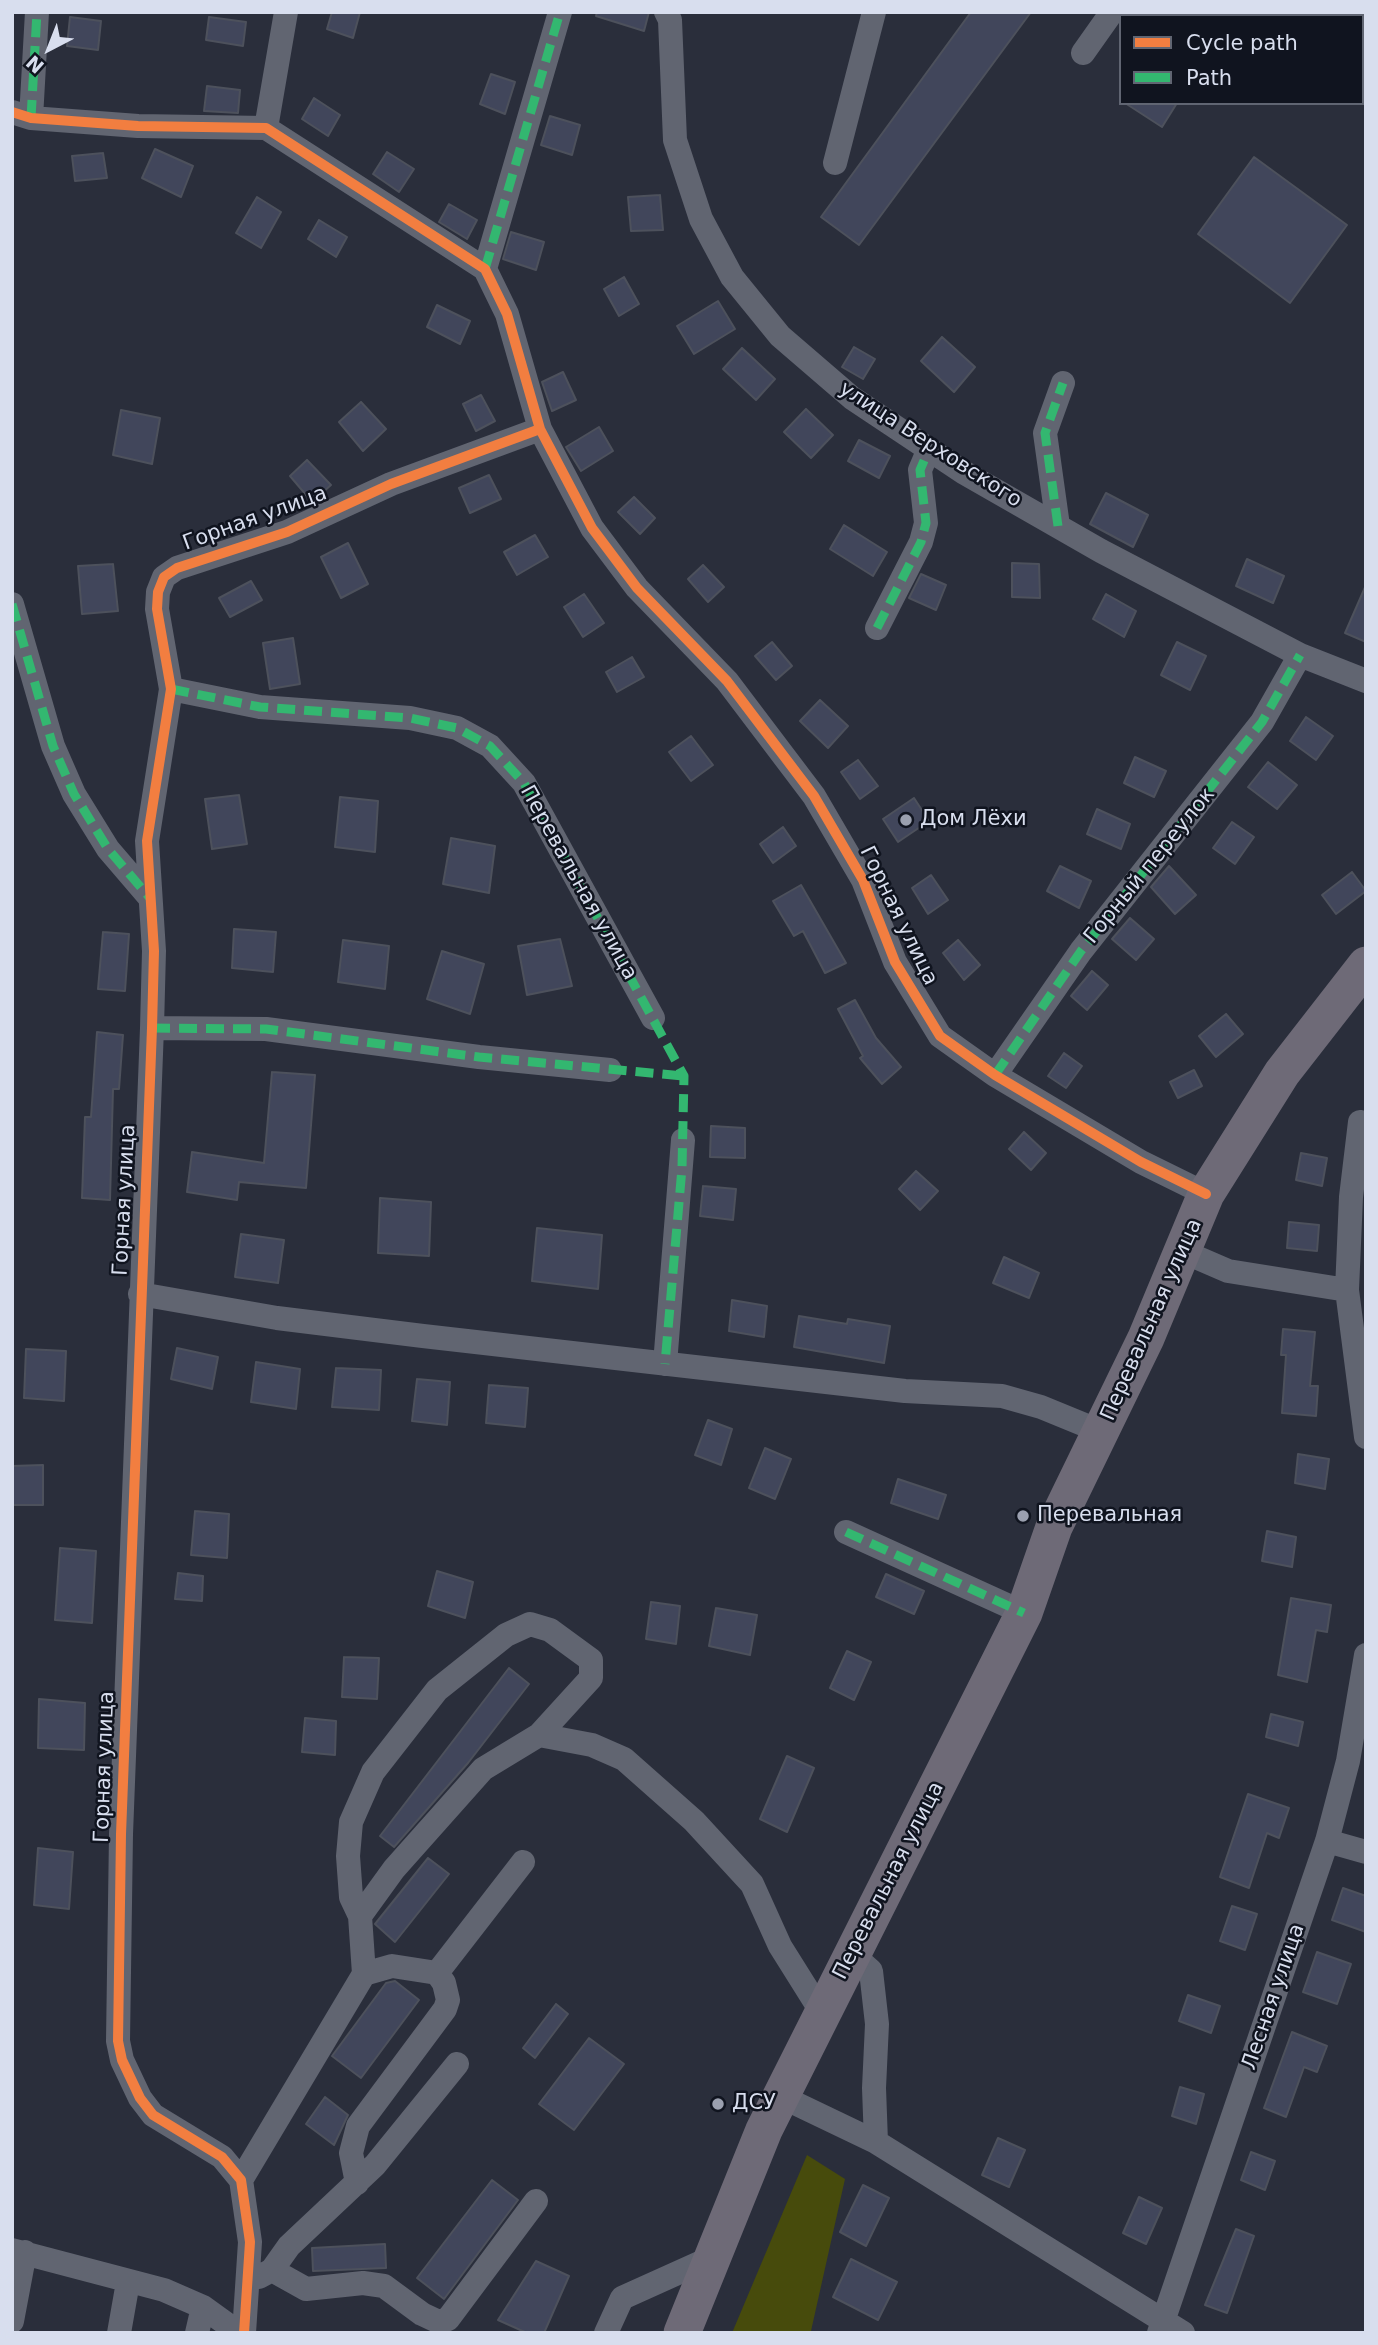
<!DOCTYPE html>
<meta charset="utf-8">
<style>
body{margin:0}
#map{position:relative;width:1378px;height:2345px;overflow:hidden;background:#2a2e3b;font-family:"DejaVu Sans",sans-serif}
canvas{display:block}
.frame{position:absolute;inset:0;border:14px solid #d8deee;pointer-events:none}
.legend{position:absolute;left:1119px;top:14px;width:245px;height:91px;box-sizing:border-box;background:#10141f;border:2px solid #606572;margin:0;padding:9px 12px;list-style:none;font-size:21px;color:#d8deee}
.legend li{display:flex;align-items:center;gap:14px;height:35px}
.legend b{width:35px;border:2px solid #606572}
.north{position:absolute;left:14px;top:14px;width:70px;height:70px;-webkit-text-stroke:5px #10141f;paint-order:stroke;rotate:222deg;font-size:19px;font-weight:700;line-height:28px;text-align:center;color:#d8deee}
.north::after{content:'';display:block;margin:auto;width:24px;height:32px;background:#d8deee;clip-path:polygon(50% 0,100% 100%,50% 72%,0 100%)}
</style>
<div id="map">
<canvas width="1378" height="2345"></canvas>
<div class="frame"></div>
<ul class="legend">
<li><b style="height:9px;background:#f27e40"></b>Cycle path</li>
<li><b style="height:9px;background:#33b770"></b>Path</li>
</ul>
<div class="north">N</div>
</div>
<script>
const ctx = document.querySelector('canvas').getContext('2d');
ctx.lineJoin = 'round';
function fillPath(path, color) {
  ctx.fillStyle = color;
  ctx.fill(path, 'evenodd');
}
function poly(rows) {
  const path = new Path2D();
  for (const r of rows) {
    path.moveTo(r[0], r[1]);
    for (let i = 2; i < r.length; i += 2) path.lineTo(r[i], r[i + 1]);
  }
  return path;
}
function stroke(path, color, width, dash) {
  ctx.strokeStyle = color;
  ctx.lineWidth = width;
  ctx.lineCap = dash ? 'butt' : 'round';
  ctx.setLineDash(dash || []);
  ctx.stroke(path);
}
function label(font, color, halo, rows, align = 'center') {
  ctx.font = font + ' "DejaVu Sans",sans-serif';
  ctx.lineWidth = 5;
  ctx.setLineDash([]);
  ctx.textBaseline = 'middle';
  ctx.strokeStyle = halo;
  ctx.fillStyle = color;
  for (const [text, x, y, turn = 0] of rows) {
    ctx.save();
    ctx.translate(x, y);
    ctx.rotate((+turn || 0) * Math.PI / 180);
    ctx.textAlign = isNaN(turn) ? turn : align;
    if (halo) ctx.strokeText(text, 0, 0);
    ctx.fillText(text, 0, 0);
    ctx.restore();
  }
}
fillPath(poly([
 [807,2155,845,2179,811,2331,732,2333]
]), '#474b0c');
const building = poly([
 [332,12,360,12,353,38,327,29,332,12],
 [597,12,649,12,644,31,596,16,597,12],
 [971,12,1031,12,859,245,821,217,971,12],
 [70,17,101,21,98,50,67,46,70,17],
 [209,17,246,22,243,46,206,40,209,17],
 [491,74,515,82,505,114,480,104,491,74],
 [207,86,240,90,238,113,204,111,207,86],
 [314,98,340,115,328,136,302,119,314,98],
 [1125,103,1177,103,1162,127,1125,103],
 [550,116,580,125,572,155,541,145,550,116],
 [155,149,193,166,181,197,142,178,155,149],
 [387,152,414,169,399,192,373,174,387,152],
 [103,153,107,178,75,181,72,156,103,153],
 [1254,157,1347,225,1290,303,1198,234,1254,157],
 [660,195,663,230,631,231,628,197,660,195],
 [257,197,281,212,261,248,236,233,257,197],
 [449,204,477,220,467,239,439,222,449,204],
 [319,220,347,237,336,257,308,239,319,220],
 [511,232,544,242,536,270,503,259,511,232],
 [624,277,639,304,619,316,604,289,624,277],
 [718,301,735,329,694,354,677,326,718,301],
 [437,305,470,321,460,344,427,327,437,305],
 [942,337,975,367,954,392,921,361,942,337],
 [854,347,875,359,863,379,842,367,854,347],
 [742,348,775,379,756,400,723,369,742,348],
 [563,372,576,400,552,411,542,382,563,372],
 [481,395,495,421,476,431,463,404,481,395],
 [361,402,386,429,363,451,339,422,361,402],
 [806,409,833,435,811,458,784,432,806,409],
 [121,410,160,418,152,464,113,455,121,410],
 [599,427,613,451,581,471,566,447,599,427],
 [859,440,890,456,879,478,848,461,859,440],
 [307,460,331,485,312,502,290,476,307,460],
 [489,475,501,499,470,513,459,488,489,475],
 [1106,493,1148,515,1133,547,1090,524,1106,493],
 [634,497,655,518,640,534,618,512,634,497],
 [844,525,887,552,873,576,830,549,844,525],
 [535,535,548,557,517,575,504,552,535,535],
 [348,543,368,584,341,598,321,557,348,543],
 [1247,559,1284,576,1273,603,1236,586,1247,559],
 [1012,563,1039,564,1040,598,1012,597,1012,563],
 [113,564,118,611,82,614,78,566,113,564],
 [703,565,724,587,708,602,688,579,703,565],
 [921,574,946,585,936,610,909,598,921,574],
 [251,581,262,600,230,617,219,598,251,581],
 [1366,585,1366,642,1345,633,1366,585],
 [584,594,604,623,583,637,564,607,584,594],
 [1106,594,1136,611,1124,637,1093,619,1106,594],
 [293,638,300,684,270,689,263,643,293,638],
 [772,642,792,666,776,680,755,656,772,642],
 [1177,642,1206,656,1190,690,1161,675,1177,642],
 [632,657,644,677,617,692,606,672,632,657],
 [820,700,848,726,828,748,800,721,820,700],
 [1306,717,1333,736,1316,760,1290,741,1306,717],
 [691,736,713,765,691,781,669,752,691,736],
 [1135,757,1166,771,1154,797,1124,783,1135,757],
 [858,760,878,786,860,799,841,772,858,760],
 [1268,762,1297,785,1277,809,1248,787,1268,762],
 [239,795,247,844,212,849,205,799,239,795],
 [340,797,378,801,375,852,335,847,340,797],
 [914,798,929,821,898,842,883,819,914,798],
 [1097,809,1130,824,1121,849,1087,834,1097,809],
 [1232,822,1254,837,1235,864,1213,848,1232,822],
 [783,827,796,846,773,863,760,844,783,827],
 [451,838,495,846,489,893,443,884,451,838],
 [1060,866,1091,881,1079,908,1047,891,1060,866],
 [1169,866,1196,895,1175,914,1151,887,1169,866],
 [1352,872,1366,891,1336,914,1322,895,1352,872],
 [931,875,948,900,928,914,912,888,931,875],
 [801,885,846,963,825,973,803,931,794,936,773,901,801,885],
 [1130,918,1154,939,1136,960,1112,939,1130,918],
 [234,929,276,932,273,972,232,968,234,929],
 [103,932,129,934,125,991,98,989,103,932],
 [560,939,572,986,527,995,518,946,560,939],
 [343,940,389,946,385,989,338,982,343,940],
 [958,940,980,965,964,980,943,953,958,940],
 [442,951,484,964,470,1014,427,999,442,951],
 [1092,971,1108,985,1087,1010,1071,996,1092,971],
 [855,1000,876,1038,901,1067,882,1084,860,1058,863,1056,838,1009,855,1000],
 [1226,1014,1243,1034,1216,1057,1199,1036,1226,1014],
 [97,1032,123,1035,119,1089,113,1089,110,1200,82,1198,85,1117,91,1117,97,1032],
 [1064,1053,1082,1066,1066,1088,1048,1076,1064,1053],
 [1194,1070,1202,1086,1178,1098,1170,1082,1194,1070],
 [272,1072,315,1075,306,1188,239,1182,237,1200,187,1192,192,1152,264,1163,272,1072],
 [711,1126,745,1128,745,1158,710,1157,711,1126],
 [1024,1132,1046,1153,1031,1170,1009,1149,1024,1132],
 [1301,1153,1327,1158,1322,1186,1296,1180,1301,1153],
 [916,1171,938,1191,920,1210,899,1189,916,1171],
 [703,1186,736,1189,733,1220,700,1216,703,1186],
 [380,1198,431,1202,429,1256,378,1253,380,1198],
 [1289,1222,1319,1225,1317,1251,1287,1248,1289,1222],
 [537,1228,602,1235,598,1289,532,1281,537,1228],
 [241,1234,284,1240,278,1283,235,1277,241,1234],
 [1004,1257,1039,1273,1029,1298,993,1283,1004,1257],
 [732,1300,767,1306,764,1337,729,1331,732,1300],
 [799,1316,847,1324,848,1319,890,1326,884,1363,794,1347,799,1316],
 [1283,1329,1315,1332,1310,1386,1318,1386,1316,1416,1282,1413,1286,1355,1281,1355,1283,1329],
 [177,1348,218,1357,212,1389,171,1379,177,1348],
 [26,1349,66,1351,64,1401,24,1398,26,1349],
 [256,1362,300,1369,296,1409,251,1402,256,1362],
 [336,1368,381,1370,379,1410,332,1407,336,1368],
 [417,1379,450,1382,447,1425,412,1421,417,1379],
 [489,1385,528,1388,525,1427,486,1423,489,1385],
 [708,1420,732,1429,721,1465,695,1455,708,1420],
 [765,1448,791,1459,775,1499,749,1488,765,1448],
 [1298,1454,1329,1459,1325,1489,1295,1483,1298,1454],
 [43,1465,43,1505,12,1505,12,1466,43,1465],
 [898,1479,946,1495,938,1519,891,1503,898,1479],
 [195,1511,229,1514,227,1558,191,1555,195,1511],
 [1267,1531,1296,1537,1292,1567,1262,1561,1267,1531],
 [60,1548,96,1551,92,1623,55,1620,60,1548],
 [437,1571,473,1582,465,1618,428,1606,437,1571],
 [178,1573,203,1576,202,1601,175,1599,178,1573],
 [886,1574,924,1591,914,1614,876,1597,886,1574],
 [1291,1598,1331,1605,1327,1632,1316,1630,1307,1682,1278,1675,1291,1598],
 [651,1602,680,1606,676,1644,646,1639,651,1602],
 [716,1608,757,1615,750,1655,709,1646,716,1608],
 [847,1651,871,1662,854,1700,830,1688,847,1651],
 [344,1657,379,1658,377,1699,342,1697,344,1657],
 [509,1668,529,1684,468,1763,394,1847,380,1836,509,1668],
 [39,1699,85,1703,84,1750,38,1748,39,1699],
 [1271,1714,1303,1722,1298,1746,1266,1737,1271,1714],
 [305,1718,336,1721,335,1755,302,1752,305,1718],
 [787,1756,814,1768,787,1832,760,1819,787,1756],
 [1248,1794,1289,1808,1279,1838,1267,1833,1249,1888,1220,1877,1248,1794],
 [38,1848,73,1852,69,1909,34,1905,38,1848],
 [428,1858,449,1874,395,1942,375,1924,428,1858],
 [1343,1888,1366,1896,1366,1932,1332,1920,1343,1888],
 [1232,1906,1257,1914,1245,1950,1220,1941,1232,1906],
 [1317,1952,1351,1964,1337,2004,1303,1992,1317,1952],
 [395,1981,419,2000,361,2078,332,2056,386,1983,395,1981],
 [1188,1995,1220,2006,1211,2033,1179,2021,1188,1995],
 [556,2004,568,2014,535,2058,523,2048,556,2004],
 [1292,2032,1327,2046,1317,2072,1304,2067,1286,2117,1264,2108,1292,2032],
 [589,2038,624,2064,574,2130,539,2104,589,2038],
 [1180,2087,1204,2094,1196,2124,1172,2116,1180,2087],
 [325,2097,348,2115,334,2145,306,2124,325,2097],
 [998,2138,1025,2150,1009,2187,982,2175,998,2138],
 [1251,2152,1275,2161,1265,2190,1241,2180,1251,2152],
 [492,2180,518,2200,444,2299,417,2278,492,2180],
 [863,2185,889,2198,866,2246,840,2232,863,2185],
 [1139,2197,1162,2208,1146,2244,1123,2233,1139,2197],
 [1236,2229,1254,2236,1227,2313,1205,2305,1236,2229],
 [385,2244,386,2268,313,2271,312,2248,385,2244],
 [851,2259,897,2282,878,2320,833,2297,851,2259],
 [536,2261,569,2276,544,2333,527,2333,498,2320,536,2261]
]);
fillPath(building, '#41465b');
stroke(building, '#4d515c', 2);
stroke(poly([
 [666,12,670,20,675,140,701,219,732,277,780,336,852,398,963,472,1101,551,1300,655,1366,681],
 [1083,53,1112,12],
 [1362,87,1366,72],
 [12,112,31,118,138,126,266,128,485,269,507,314,540,429,592,528,637,588,727,681,814,796,863,880,895,962,940,1036,995,1075,1141,1162,1206,1194],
 [31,118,37,12],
 [266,128,286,12],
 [835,163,874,12],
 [485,269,560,12],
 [1058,526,1045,433,1063,383],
 [12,604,53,746,74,794,108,849,150,898],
 [877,628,921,542,926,523,920,470,929,449],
 [171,689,260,707,410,718,457,728,490,746,524,783,653,1018],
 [152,1028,266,1029,479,1057,610,1070],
 [995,1075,1081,951,1262,722,1300,655],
 [1360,1122,1351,1197,1347,1290,1366,1437],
 [1184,1252,1228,1271,1347,1290],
 [140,1294,277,1318,423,1336,905,1391,1002,1396,1041,1407,1102,1432],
 [665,1364,683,1140],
 [846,1532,1024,1613],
 [1327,1841,1366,1852],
 [360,1916,351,1897,348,1856,351,1822,373,1772,437,1690,506,1635,530,1624,550,1630,591,1660,591,1678,539,1735],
 [852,1954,871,1971,877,2024,874,2088,876,2142],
 [364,1974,392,1966,437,1973,523,1862],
 [780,2096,876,2142,1183,2333],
 [241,2180,222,2157,153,2115,140,2098,122,2060,118,2041,121,1834,152,1028,154,951,147,841,171,689,157,609,158,592,164,577,177,568,287,532,391,484,540,429],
 [357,2183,351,2153,358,2126,445,2009,448,2000,444,1983,437,1973],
 [12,2250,164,2290,203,2307,239,2333],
 [272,2270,306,2289,363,2283,384,2286,422,2314,439,2322,448,2319,536,2201],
 [259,2277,272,2270,289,2246,375,2165,457,2064],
 [12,2321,25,2252],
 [119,2333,128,2282],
 [197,2333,203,2307],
 [244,2333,250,2242,241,2180,364,1974,360,1916,394,1869,483,1769,539,1735,592,1745,624,1759,694,1821,752,1884,780,1946,822,2013],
 [606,2333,622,2298,713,2257],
 [1159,2333,1327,1841,1348,1761,1366,1655]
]), '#616571', 24);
stroke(poly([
 [682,2333,764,2130,1024,1613,1054,1527,1146,1338,1206,1194,1282,1073,1366,965]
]), '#6e6a77', 37);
stroke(poly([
 [31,118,37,12],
 [485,269,560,12],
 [1058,526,1045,433,1063,383],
 [12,604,53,746,74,794,108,849,150,898],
 [877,628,921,542,926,523,920,470,929,449],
 [171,689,260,707,410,718,457,728,490,746,524,783,684,1076,682,1168,665,1364],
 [152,1028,266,1029,479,1057,684,1076],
 [995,1075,1081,951,1262,722,1300,655],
 [846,1532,1024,1613]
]), '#33b770', 9, [18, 9]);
stroke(poly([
 [12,112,31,118,138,126,266,128,485,269,507,314,540,429,592,528,637,588,727,681,814,796,863,880,895,962,940,1036,995,1075,1141,1162,1206,1194],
 [244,2333,250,2242,241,2180,222,2157,153,2115,140,2098,122,2060,118,2041,121,1834,152,1028,154,951,147,841,171,689,157,609,158,592,164,577,177,568,287,532,391,484,540,429]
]), '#f27e40', 10);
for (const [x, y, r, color] of [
 [906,820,7,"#9ba0af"],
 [1023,1516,7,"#9ba0af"],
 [718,2104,7,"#9ba0af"]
]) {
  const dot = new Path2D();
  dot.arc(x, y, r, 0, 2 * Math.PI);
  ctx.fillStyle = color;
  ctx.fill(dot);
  stroke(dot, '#10141f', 2.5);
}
label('21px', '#d8deee', '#10141f', [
 ["улица Верховского",930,445,33],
 ["Горная улица",255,519,-20],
 ["Горный переулок",1150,866,-51],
 ["Перевальная улица",578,883,61],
 ["Горная улица",898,916,64],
 ["Горная улица",125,1200,-87],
 ["Перевальная улица",1152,1320,-66],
 ["Горная улица",105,1767,-88],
 ["Перевальная улица",889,1881,-63],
 ["Лесная улица",1274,1997,-71]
]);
label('21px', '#d8deee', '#10141f', [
 ["Дом Лёхи",920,820],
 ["Перевальная",1037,1516],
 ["ДСУ",732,2104]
], 'left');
</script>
